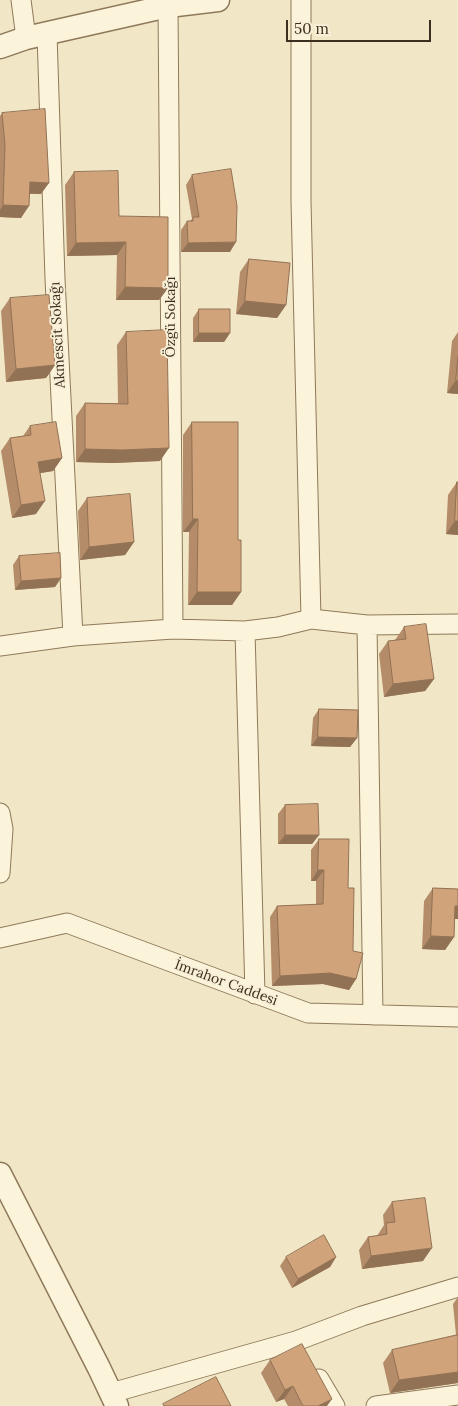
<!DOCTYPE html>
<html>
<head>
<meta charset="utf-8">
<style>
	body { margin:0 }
	#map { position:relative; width:458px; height:1406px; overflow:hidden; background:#f1e7c6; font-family:Lora,serif }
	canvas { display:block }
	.scale { position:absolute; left:286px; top:20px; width:145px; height:22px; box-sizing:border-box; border:2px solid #3d2f1f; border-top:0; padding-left:6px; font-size:15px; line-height:18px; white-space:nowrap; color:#3d2f1f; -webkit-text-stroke:4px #f8f0d6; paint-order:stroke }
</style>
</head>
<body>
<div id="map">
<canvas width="458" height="1406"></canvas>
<div class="scale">50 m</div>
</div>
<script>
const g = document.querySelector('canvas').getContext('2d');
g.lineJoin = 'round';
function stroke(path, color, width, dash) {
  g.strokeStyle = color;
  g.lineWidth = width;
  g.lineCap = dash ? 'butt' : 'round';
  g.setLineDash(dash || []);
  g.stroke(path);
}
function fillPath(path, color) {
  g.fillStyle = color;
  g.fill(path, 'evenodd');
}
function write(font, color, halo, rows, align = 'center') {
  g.font = font + ' Lora,serif';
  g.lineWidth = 4;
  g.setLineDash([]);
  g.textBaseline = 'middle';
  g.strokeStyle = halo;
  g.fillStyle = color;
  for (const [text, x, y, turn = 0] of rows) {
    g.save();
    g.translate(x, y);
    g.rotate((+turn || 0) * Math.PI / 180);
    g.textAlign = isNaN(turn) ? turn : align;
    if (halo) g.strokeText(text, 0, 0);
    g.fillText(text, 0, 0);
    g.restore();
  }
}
const minor = new Path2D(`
	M 21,0 L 26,38
	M 301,0 L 301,201 L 311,619
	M 168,6 L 173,629
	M 47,34 L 55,279 L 73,636
	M 367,625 L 373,1015
	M 245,631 L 255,994
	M 0,646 L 73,636 L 173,629 L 245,631 L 278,627 L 311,619 L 367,625 L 458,624
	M 0,813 L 3,829 L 0,873
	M 0,938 L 67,923 L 308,1013 L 458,1017
	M 319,1379 L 335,1406
	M 111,1393 L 296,1341 L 362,1316 L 458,1287
	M 376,1406 L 458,1395`);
const tertiary = new Path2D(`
	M 0,47 L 26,38 L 168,6 L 218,0
	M 0,1174 L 99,1368 L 117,1406`);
const wall = new Path2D(`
	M 2,113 L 41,194 L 30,194 L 21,218 L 0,217 L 0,116 Z
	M 74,172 L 119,216 L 168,288 L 159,300 L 116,300 L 117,255 L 67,256 L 65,185 Z
	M 192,175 L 230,252 L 181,252 L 181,230 L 187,221 L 190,221 L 192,219 L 186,185 Z
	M 249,259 L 286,305 L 277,318 L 236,314 L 240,272 Z
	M 10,298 L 55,365 L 46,378 L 6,382 L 1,311 Z
	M 199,309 L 230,333 L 224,342 L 193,342 L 193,318 Z
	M 126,332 L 160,461 L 113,463 L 76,462 L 76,416 L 85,403 L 118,403 L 117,345 Z
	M 458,332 L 458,394 L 447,393 L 452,341 Z
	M 192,422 L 238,540 L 241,592 L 232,605 L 188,605 L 189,532 L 183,532 L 183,435 Z
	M 30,426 L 62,458 L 53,471 L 40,473 L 36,514 L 12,518 L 1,451 L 10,438 L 23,436 Z
	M 457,482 L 458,535 L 446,534 L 448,495 Z
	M 87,498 L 134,542 L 125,555 L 80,560 L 78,511 Z
	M 19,556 L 61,578 L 55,587 L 15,590 L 13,565 Z
	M 404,627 L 434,679 L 425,691 L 384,697 L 379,654 L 388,641 L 395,640 Z
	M 319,709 L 357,738 L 350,747 L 311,746 L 313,718 Z
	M 285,805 L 319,835 L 312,844 L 278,844 L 278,814 Z
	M 319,839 L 348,888 L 353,951 L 356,979 L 349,990 L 323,984 L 272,986 L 270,917 L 277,906 L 316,905 L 316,881 L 311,881 L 311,850 Z
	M 433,888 L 458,889 L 458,919 L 455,919 L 454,937 L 445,950 L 422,949 L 424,901 Z
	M 392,1202 L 423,1261 L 362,1269 L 359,1250 L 368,1237 L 377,1236 L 384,1225 L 383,1215 Z
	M 286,1257 L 336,1257 L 330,1267 L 292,1288 L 280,1266 Z
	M 458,1297 L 458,1383 L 390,1393 L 383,1363 L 392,1350 L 456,1335 L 453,1304 Z
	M 270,1360 L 327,1406 L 288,1406 L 284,1399 L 276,1402 L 261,1373 Z`);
const shadedWall = new Path2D(`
	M 30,182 L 49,183 L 41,194 L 22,193 Z
	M 3,205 L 29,206 L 21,218 L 0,217 L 0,210 Z
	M 126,242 L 117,255 L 67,256 L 76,243 Z
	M 236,242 L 230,252 L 181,252 L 188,243 Z
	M 125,287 L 168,288 L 159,300 L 116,300 Z
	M 245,301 L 286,305 L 277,318 L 236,314 Z
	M 199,333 L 230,333 L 224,342 L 193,342 Z
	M 55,365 L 46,378 L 6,382 L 16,369 Z
	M 456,380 L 458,381 L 458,394 L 447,393 Z
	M 169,448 L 160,461 L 113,463 L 76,462 L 85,449 Z
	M 62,458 L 53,471 L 29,475 L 38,462 Z
	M 45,501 L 36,514 L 12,518 L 21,505 Z
	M 193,519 L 198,519 L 189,532 L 183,532 Z
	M 455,521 L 458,521 L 458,535 L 446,534 Z
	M 134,542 L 125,555 L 80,560 L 89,547 Z
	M 61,578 L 55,587 L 15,590 L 21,581 Z
	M 197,592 L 241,592 L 232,605 L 188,605 Z
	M 434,679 L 425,691 L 384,697 L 393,684 Z
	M 318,737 L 357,738 L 350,747 L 311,746 Z
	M 285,835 L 319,835 L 312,844 L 278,844 Z
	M 318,870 L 324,870 L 316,881 L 311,881 Z
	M 455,906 L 458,906 L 458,919 L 446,919 Z
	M 431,936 L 454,937 L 445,950 L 422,949 Z
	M 330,973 L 356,979 L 349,990 L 323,984 L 272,986 L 280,976 Z
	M 432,1248 L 423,1261 L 362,1269 L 371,1256 Z
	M 336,1257 L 330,1267 L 292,1288 L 298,1279 Z
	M 458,1372 L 458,1383 L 390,1393 L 399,1380 Z
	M 293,1386 L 284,1399 L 276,1402 L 285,1390 Z
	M 332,1399 L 327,1406 L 318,1406 Z`);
const building = new Path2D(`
	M 45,109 L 49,183 L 30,182 L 29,206 L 3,205 L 5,145 L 2,113 Z
	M 231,169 L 237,206 L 236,242 L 188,243 L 187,221 L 193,221 L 193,217 L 199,217 L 192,175 Z
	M 118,171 L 119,216 L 168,217 L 168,288 L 125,287 L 126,242 L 76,243 L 74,172 Z
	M 249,259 L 290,263 L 286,305 L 245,301 Z
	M 49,295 L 55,365 L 16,369 L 10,298 Z
	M 199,309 L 230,309 L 230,333 L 199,333 Z
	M 167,330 L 169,448 L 122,450 L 85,449 L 85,403 L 128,404 L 126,332 Z
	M 458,357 L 458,381 L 456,380 Z
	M 56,422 L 62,458 L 38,462 L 45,501 L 21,505 L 10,438 L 31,435 L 30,426 Z
	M 192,422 L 238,422 L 238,540 L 241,540 L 241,592 L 197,592 L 198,519 L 193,519 Z
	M 457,482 L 458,482 L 458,521 L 455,521 Z
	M 130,494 L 134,542 L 89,547 L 87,498 Z
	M 60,553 L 61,578 L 21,581 L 19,556 Z
	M 426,624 L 434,679 L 393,684 L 388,641 L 406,639 L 404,627 Z
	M 319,709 L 358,710 L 357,738 L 318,737 Z
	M 318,804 L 319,835 L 285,835 L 285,805 Z
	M 319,839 L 349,839 L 348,888 L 354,888 L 353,951 L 363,953 L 356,979 L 330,973 L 280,976 L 277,906 L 323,904 L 324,870 L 318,870 Z
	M 433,888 L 458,889 L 458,906 L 455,906 L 454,937 L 431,936 Z
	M 425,1198 L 432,1248 L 371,1256 L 368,1237 L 387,1234 L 386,1223 L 395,1222 L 392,1202 Z
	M 324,1235 L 336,1257 L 298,1279 L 286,1257 Z
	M 458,1335 L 458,1372 L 399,1380 L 392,1350 Z
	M 302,1344 L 332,1399 L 318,1406 L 303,1406 L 293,1386 L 285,1390 L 270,1360 Z
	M 216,1377 L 231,1406 L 164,1406 L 163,1404 Z`);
const streetNames = [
	["Özgü Sokağı",171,317,-90],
	["Akmescit Sokağı",58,335,-93],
	["İmrahor Caddesi",226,983,20]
];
stroke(minor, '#8e795a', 21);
stroke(tertiary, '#8e795a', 25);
stroke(minor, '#fbf3da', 19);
stroke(tertiary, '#fbf3da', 22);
fillPath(wall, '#b48c69');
fillPath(shadedWall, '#927255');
fillPath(building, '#d1a37a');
stroke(building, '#927255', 1);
write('14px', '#3d2f1f', '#f8f0d6', streetNames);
</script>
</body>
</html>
